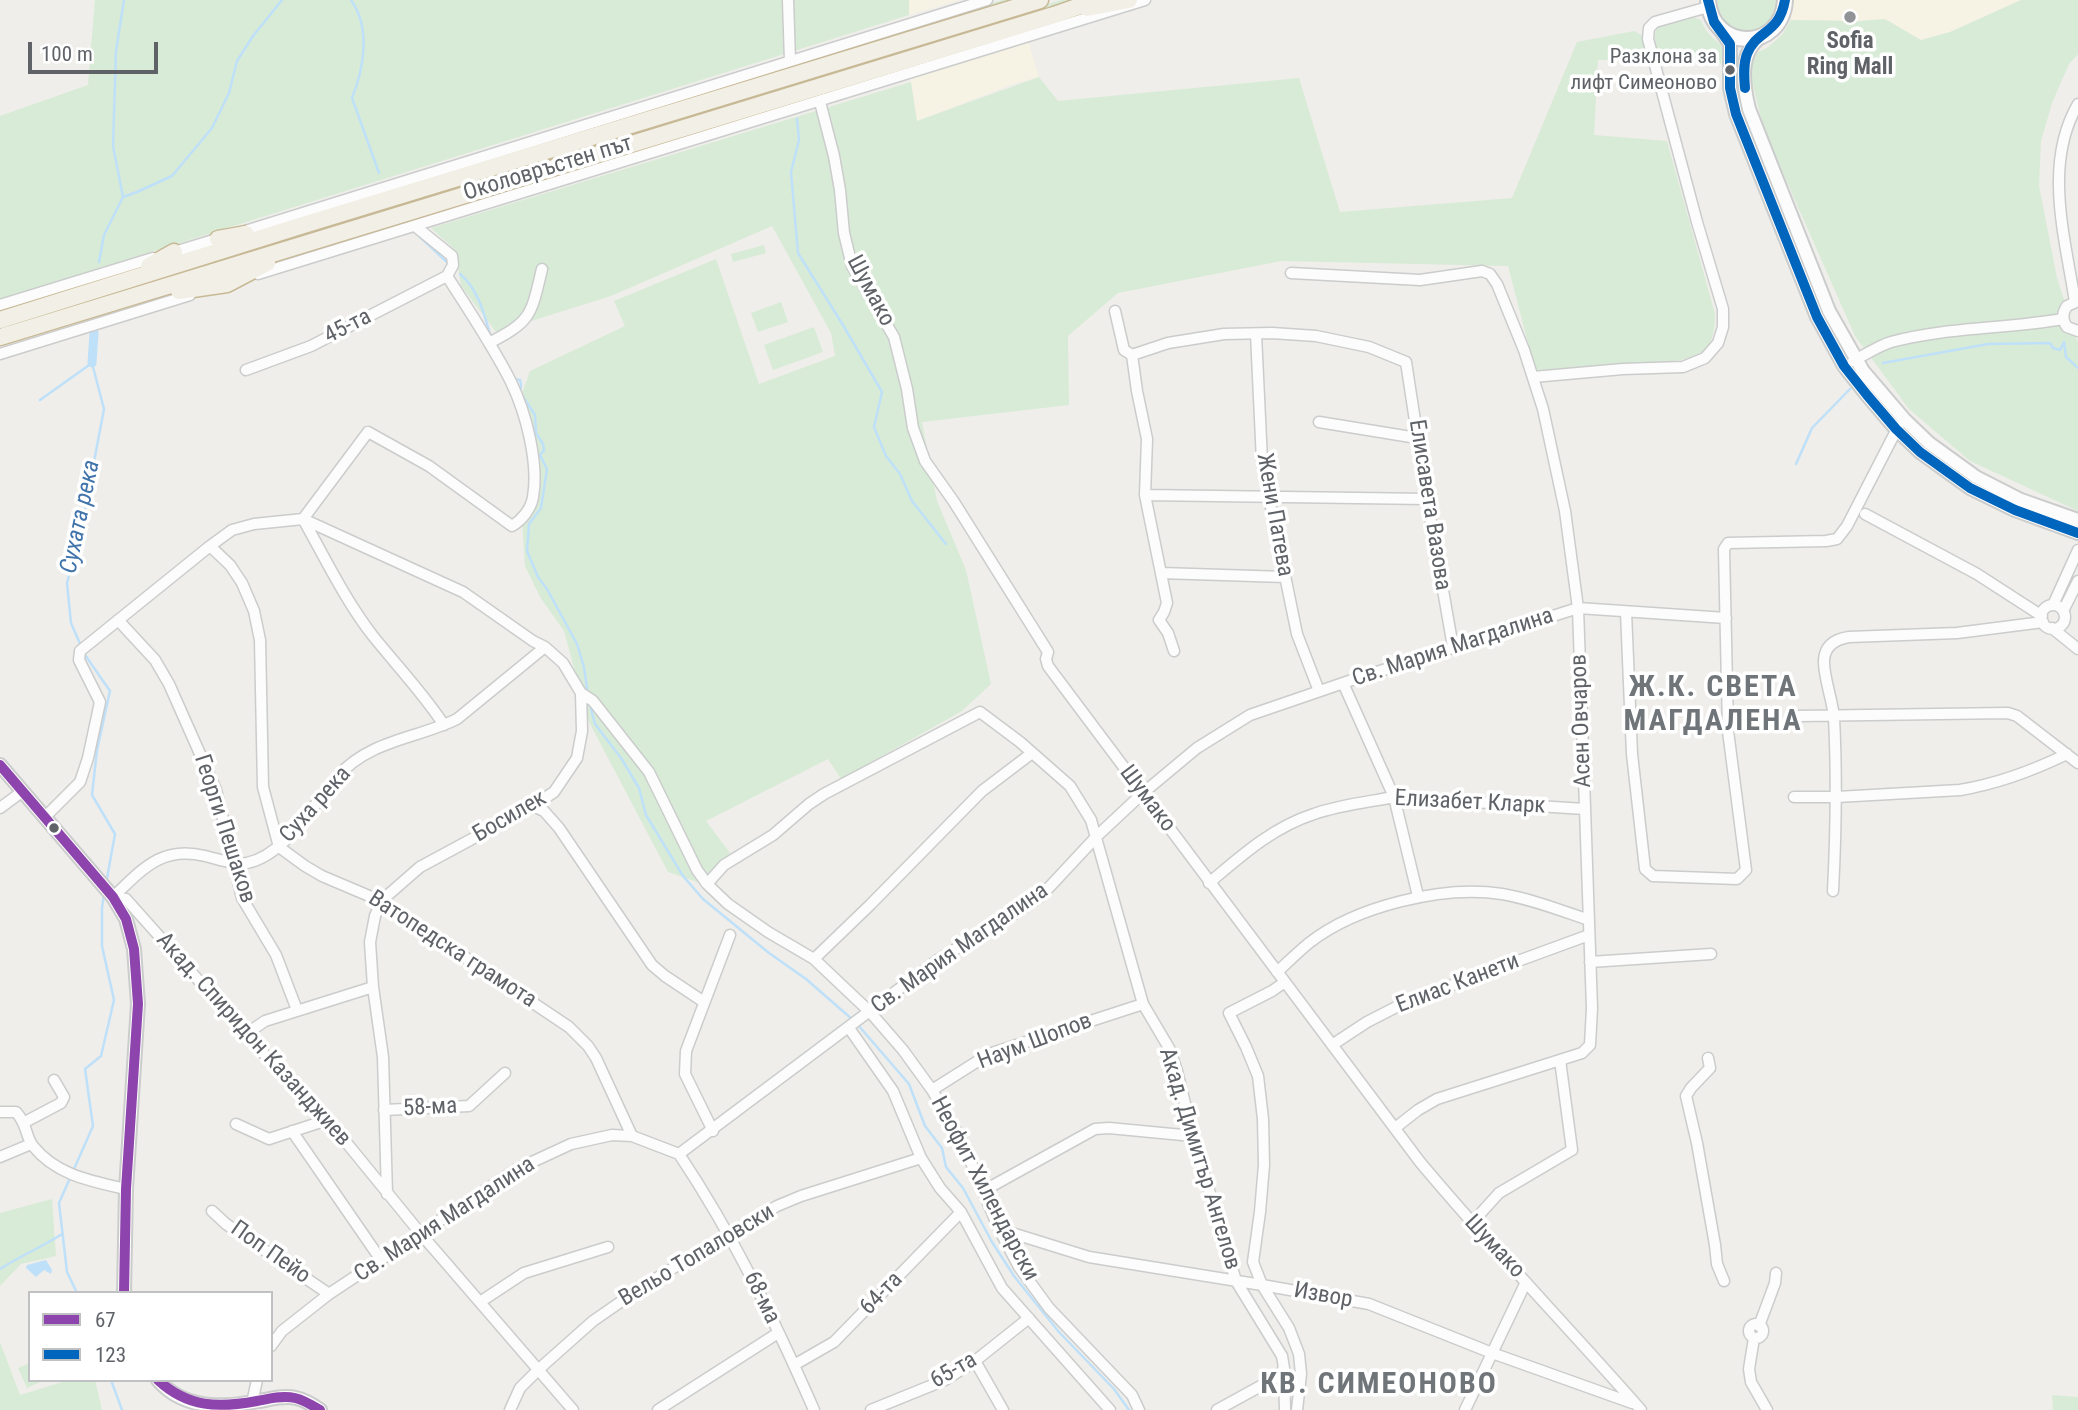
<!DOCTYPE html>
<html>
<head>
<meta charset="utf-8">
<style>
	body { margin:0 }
	#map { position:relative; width:2078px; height:1410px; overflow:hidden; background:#efeeea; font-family:"Roboto Condensed",sans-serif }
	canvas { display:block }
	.legend { position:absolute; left:28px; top:1291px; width:245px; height:91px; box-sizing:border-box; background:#fff; border:2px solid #bfc1c3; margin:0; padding:9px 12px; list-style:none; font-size:21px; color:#5f6368 }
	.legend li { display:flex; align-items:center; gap:14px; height:35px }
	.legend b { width:35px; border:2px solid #bfc1c3 }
	.scale { position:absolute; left:28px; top:42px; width:130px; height:32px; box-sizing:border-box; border:4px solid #5f6368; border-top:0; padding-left:9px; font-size:21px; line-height:24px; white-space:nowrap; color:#5f6368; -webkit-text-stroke:5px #fff; paint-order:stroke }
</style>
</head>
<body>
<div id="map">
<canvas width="2078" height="1410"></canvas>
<ul class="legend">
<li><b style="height:9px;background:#8e44ad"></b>67</li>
<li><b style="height:9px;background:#0065bd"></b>123</li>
</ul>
<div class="scale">100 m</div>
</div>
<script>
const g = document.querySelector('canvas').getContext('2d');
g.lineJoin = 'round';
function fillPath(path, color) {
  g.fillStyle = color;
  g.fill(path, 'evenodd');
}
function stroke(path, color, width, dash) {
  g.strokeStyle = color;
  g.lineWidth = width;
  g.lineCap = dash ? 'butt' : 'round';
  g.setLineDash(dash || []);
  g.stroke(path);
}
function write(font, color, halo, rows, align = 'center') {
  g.font = font + ' "Roboto Condensed",sans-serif';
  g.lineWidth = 7;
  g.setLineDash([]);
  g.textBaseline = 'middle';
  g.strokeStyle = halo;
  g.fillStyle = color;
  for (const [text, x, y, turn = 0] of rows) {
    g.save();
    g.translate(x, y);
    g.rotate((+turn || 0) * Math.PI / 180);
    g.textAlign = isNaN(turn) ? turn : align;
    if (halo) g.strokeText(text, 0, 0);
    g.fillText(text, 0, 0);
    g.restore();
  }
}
const commercial = new Path2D(`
	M 909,0 L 960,0 L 909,15 Z
	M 1791,0 L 2021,0 L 1950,32 L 1921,40 L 1885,19 L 1859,21 L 1791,20 Z
	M 1028,41 L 1039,77 L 1013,84 L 917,121 L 910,76 Z`);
const green = new Path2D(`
	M 95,0 L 909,0 L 909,15 L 0,299 L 0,116 L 88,85 Z
	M 1002,0 L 1013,0 L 358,201 L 318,211 Z
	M 1061,0 L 1073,0 L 203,269 L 202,265 Z
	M 1716,0 L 1776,0 C 1775,41 1721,42 1716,0 Z
	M 2021,0 L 2078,0 L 2078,54 L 2069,64 L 2052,103 L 2041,141 L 2039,186 L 2057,278 L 2078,343 L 2078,511 L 1970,461 L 1909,409 L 1855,336 L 1764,130 L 1751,77 L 1751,63 L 1758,52 L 1767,48 L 1782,35 L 1791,20 L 1859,21 L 1885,19 L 1921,40 L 1950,32 Z
	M 1091,12 L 329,247 L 373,231 L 1077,15 Z
	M 1692,17 L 1701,20 C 1703,25 1706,31 1710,35 C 1721,46 1726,45 1721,64 L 1710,67 L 1706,58 L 1662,62 C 1657,50 1651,38 1658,26 Z
	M 1634,31 L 1643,36 L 1649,61 L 1598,60 L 1594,135 L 1667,141 L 1715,314 C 1715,350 1703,357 1669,362 L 1535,370 L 1508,266 L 1281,261 L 1118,293 L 1068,336 L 1069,405 L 922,422 L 937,501 L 966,570 L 991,684 L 962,711 L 841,779 L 828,759 L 706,821 L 730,853 L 709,886 L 668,872 L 588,720 L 564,631 L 540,597 L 525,566 L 522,520 L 533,499 L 534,469 L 519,402 L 530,371 L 625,326 L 614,301 L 716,259 L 759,384 L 835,356 L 831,333 L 772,226 L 611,296 L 496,332 L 461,286 L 455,250 L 431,228 L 911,82 L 917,121 L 1039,77 L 1058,101 L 1299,78 L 1340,212 L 1512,198 L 1577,42 Z
	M 764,245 L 766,253 L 733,262 L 731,254 Z
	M 781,302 L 788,322 L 758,332 L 751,313 Z
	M 814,327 L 823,352 L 773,370 L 764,345 Z
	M 52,1199 L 56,1256 L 21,1264 L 0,1286 L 0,1213 Z
	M 0,1342 L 20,1395 L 69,1380 L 95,1380 L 102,1410 L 0,1410 Z
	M 30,1363 L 30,1380 L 45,1380 L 27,1388 L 18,1368 Z
	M 2052,1395 L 2078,1397 L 2078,1410 L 2053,1410 Z`);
const water = new Path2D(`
	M 46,1260 L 52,1270 L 51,1274 L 44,1270 L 36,1277 L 26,1268 L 27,1265 Z`);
const stream = new Path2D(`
	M 351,0 C 371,28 364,68 352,98 L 379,173
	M 797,119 L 799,140 L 791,172 L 798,253 L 843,325 L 882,392 L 874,427 L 886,456 L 900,474 L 912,501 L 946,544
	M 123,197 L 137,192 L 172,176 L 212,128 L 229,93 L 237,61 L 253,36 L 282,0
	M 419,236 L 449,264
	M 99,262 L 104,235 L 123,197 L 113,146 L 116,51 L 124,0
	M 460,274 C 479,290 484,314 491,337
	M 2064,342 L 2066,357 L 2078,368
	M 1883,363 L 1988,344 L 2050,343 L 2053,348 L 2060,350 L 2064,342
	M 514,379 L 520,380 L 521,385 L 520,392 L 535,415 L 536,433 L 543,444 L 544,450 L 540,455 L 547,469 L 541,508 L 529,524 L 527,551 L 538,577 L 547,589 L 577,644 L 584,667 L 588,695
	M 40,400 L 92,363 L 104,409 L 81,530 L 67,583 L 71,623 L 81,646
	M 1796,464 L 1812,428 L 1850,389
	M 83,652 L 110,691 L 97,750 L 92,795 L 115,834 L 106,884
	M 589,701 L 595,724 L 621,758 L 639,788 L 646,815 L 683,876 L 703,899 L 769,953 L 806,979 L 853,1020
	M 858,1025 L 909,1084 L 925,1126 L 942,1148 L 946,1167 L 963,1188 L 992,1242 L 1014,1276 L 1059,1332 L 1114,1389 L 1129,1410
	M 0,1269 C 20,1256 42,1247 62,1234
	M 77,1293 L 67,1272 L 59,1203 L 93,1126 L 85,1069 L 101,1056 L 114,1000 L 102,946 L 102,908 L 104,894
	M 111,1380 L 122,1410`);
const canal = new Path2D(`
	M 92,363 L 94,333`);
const minor = new Path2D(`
	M 788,0 L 790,61
	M 820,102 L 834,156 L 840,190 L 844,233 L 852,266 L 894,337 L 907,389 L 913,428 L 925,461 L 954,502 L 1048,652 L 1046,659 L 1048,666 L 1420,1162 C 1491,1247 1568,1327 1641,1410
	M 415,226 L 452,256 L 453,265 L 447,276
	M 242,232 L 987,0
	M 171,253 L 220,238
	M 1291,273 L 1420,280 L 1482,271 L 1490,274 L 1497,284 L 1524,350 L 1543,409 L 1565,511 L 1578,608 L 1592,1008 L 1590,1045 L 1582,1053 L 1437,1099 L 1418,1110 L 1395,1128
	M 258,274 L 1145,0
	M 2078,301 L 2067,306 C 2062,313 2062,320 2067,327 L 2078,331
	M 2075,302 C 2065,237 2043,164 2078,104
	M 0,305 L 153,258
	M 1115,311 L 1124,350 L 1132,355 L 1137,391 L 1147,439 L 1145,495 L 1167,603 L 1164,612 L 1159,620 L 1168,633 L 1174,651
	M 1256,334 L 1262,461 L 1269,498 L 1297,634 L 1319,691
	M 489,343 C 532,321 531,315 542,269
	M 0,354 L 190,295
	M 1132,355 L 1168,343 L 1224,334 L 1272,333 L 1316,336 L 1369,347 L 1406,362 L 1427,499 L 1453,647
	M 1853,361 C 1865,355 1878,346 1891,342 C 1947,327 2006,329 2063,319
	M 246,370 L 311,346 L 447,276
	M 1533,377 L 1623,369 L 1683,367 L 1705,358 L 1718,343 L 1723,327 L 1723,309 L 1697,222 L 1648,39 L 1649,28 L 1655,22 L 1708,7
	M 1319,422 L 1417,438
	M 1145,495 L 1427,499
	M 1865,514 L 1977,574 L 2042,616
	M 210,546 L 230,565 L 242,583 L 254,611 L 260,640 L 263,787 L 279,847 L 305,866 L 322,876 L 381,901 L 569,1027 L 588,1046 L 596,1058 L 632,1136
	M 1161,573 L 1285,577
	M 2053,605 L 2078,550
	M2041 617a12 12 0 1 1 24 0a12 12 0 1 1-24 0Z
	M 2063,611 L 2078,581
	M 1626,612 L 1632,754 L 1645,869 L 1653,876 L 1737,879 L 1746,870 L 1728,731 L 1724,549 L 1728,543 L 1826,541 L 1837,539 L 1847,526 L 1899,425
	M 118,620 L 155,660 L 169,684 L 216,790 L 242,898 L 276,955 L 297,1010
	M 2052,628 L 2078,649
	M 1343,683 L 1394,797 L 1418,896
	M 581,693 L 593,701 L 649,772 L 697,870 L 707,884 L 728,904 L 768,932 L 814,959 L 870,1012 L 903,1050 L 932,1090 L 961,1139 L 999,1229 L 1019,1267 L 1049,1308 L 1132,1395 L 1139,1410
	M 1799,716 L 2008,713 L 2017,716 L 2078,763
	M 444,725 C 423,693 397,666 373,636 C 345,600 325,558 303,519 L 368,432 L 429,466 L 512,526 C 522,520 531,509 533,497 C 539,463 526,413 511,382 C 493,346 469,311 447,276
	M 1794,797 L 1837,797 L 1960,790 C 1996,784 2034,770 2067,754
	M 533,806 L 544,811 L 559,828 L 652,965 L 665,976 L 704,1002
	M 0,808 L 23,791
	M 45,817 L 80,782 L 88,758 L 100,702 L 79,660 L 80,651 L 210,546 L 232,530 L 254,524 L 303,519 L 463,592 L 533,641 L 545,647 L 563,663 L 581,693 L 582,731 L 577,758 L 554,792 L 533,806 L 420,867 L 381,901 L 375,916 L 370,942 L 373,987 L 383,1057 L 387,1194
	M 1209,883 C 1241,856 1273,827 1314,814 C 1339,805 1368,802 1394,797 L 1585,809
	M 707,884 L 724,865 L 773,835 L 809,804 L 824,794 L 980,712 L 1020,742 L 1070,786 L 1091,820 L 1143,1004 L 1169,1048 L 1177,1071 L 1193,1136 L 1236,1281 L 1282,1356 L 1284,1368 L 1285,1410
	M 1833,891 C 1836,833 1837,776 1834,718 C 1833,701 1823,676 1824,660 C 1825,645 1836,639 1849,637 L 1957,633 L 2043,622
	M 113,897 L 126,899 L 324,1121 L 341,1136 L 421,1234 L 573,1410
	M 113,897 C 142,870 161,845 205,856 C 218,859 233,865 247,863 C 286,855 313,804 338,776 C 370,740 416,739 457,719 L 545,647
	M 814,959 L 870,905 L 982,791 L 1032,753
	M 1590,962 L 1711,954
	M 1277,972 C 1288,962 1298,952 1309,943 C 1356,906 1443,885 1502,894 C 1531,899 1560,910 1589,920
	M 1285,982 L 1272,991 L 1229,1013 L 1246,1047 L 1258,1076 L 1263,1119 L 1264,1165 L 1260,1212 L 1253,1262 L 1262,1285 L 1289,1328 L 1299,1354 L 1301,1374 L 1297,1410
	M 849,1028 L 893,1091 L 921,1158 L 940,1188 L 961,1212 L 1002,1288 L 1110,1410
	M 246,1034 L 265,1021 L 373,987
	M 1332,1045 L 1367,1022 L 1406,1002 L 1589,935
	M 1708,1058 L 1710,1068 L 1691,1088 L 1686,1096 L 1697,1143 L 1715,1245 L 1717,1264 L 1724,1281
	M 932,1090 L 989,1054 L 1143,1004
	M 384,1110 L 469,1106 L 505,1073
	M 0,1112 L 16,1112 C 28,1125 25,1136 33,1146 C 56,1175 91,1181 126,1189
	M 25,1122 L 61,1103 L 64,1097 L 54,1080
	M 236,1124 L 269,1139 L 324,1121
	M 292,1131 L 381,1260
	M 713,1131 L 685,1074 L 686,1051 L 730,935
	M 679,1154 C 733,1235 775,1321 814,1410
	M 0,1157 L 31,1144
	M 983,1191 L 1095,1129 L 1109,1128 L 1193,1136
	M 212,1211 L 226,1224 L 329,1294
	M 1471,1224 L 1499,1193 L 1572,1150 L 1560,1060
	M 999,1229 L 1089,1257 L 1262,1285 L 1369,1304 L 1492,1353 L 1632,1403
	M 480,1302 L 524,1273 L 608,1247
	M1749 1331a7 7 0 1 1 14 0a7 7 0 1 1-14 0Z
	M 1759,1326 L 1775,1283 L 1776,1273
	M 1754,1338 L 1749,1369 L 1751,1382 L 1767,1410
	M 271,1346 L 282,1331 L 329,1294 L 517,1169 L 571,1144 L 612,1135 L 632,1136 L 679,1154 L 939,959 L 1014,914 L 1042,895 L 1097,836 L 1143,793 L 1197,748 L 1250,715 L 1355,679 L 1578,608 L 1726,618
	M 975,1361 L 1003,1410
	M 794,1365 L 834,1342 L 961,1212
	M 252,1403 L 257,1380
	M 510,1410 L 520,1388 L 539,1369 L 593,1321 L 645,1285 L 777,1206 L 801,1196 L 921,1158
	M 658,1410 L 778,1333
	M 871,1410 L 945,1380 L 975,1361 L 1029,1318
	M 1217,1410 L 1279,1376 L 1284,1368
	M 1465,1410 L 1526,1282`);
const tertiary = new Path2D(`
	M 1720,29 L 1730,44 L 1730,88 L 1736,114 L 1817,317 L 1844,366 L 1867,395 L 1896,429 L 1920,452 L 1970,488 L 2015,510 L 2078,533
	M 1762,36 C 1738,52 1743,84 1749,109 L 1829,311 L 1863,371 L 1904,419 L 1929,443 L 1976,477 L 2021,500 L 2078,520
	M 0,765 L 113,897 L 126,919 L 134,949 L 138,1004 L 126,1189 L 124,1293
	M 158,1380 C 184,1410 223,1408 259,1401 C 271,1399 284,1395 296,1398 C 305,1400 313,1405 320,1410`);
const secondary = new Path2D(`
	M 1708,0 C 1712,52 1782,52 1785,0`);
const trunk = new Path2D(`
	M 1087,8 L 1129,0
	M 218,239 L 246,234
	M 149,266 L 174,252
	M 179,291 L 227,284 L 267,263
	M 0,320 L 300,226 L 1040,0
	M 0,337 L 1054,15 L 1097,0`);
const bus1 = new Path2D(`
	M 0,765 L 113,897 L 126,919 L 134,949 L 138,1004 L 126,1189 L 124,1293
	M 158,1380 C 188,1408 219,1408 257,1401 C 269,1399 282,1395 295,1398 C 304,1400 312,1405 320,1410`);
const bus2 = new Path2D(`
	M 1708,0 L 1714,22 L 1730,44 L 1730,88 L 1736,114 L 1817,317 L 1844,366 L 1867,395 L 1896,429 L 1920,452 L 1970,488 L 2015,510 L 2078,533
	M 1745,88 C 1744,77 1743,65 1747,54 C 1757,29 1779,35 1785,0`);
const markers = [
	[1850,17,7,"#919496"],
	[1730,70,6,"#5f6368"],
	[54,828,6,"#5f6368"]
];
const busNames = [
	["Разклона за",1717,58],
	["лифт Симеоново",1717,84]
];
const poiNames = [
	["Sofia",1850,42],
	["Ring Mall",1850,68]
];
const streetNames = [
	["Околовръстен път",548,169,-17],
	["Шумако",870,291,62],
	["45-та",348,327,-27],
	["Елисавета Вазова",1429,505,81],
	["Жени Патева",1274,515,80],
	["Св. Мария Магдалина",1453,648,-18],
	["Асен Овчаров",1582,721,-92],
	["Шумако",1147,799,53],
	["Елизабет Кларк",1470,803,3],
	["Суха река",316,805,-48],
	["Босилек",510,817,-30],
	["Георги Пешаков",224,829,72],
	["Св. Мария Магдалина",960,949,-35],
	["Ватопедска грамота",452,950,33],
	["Елиас Канети",1458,984,-21],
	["Акад. Спиридон Казанджиев",253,1040,48],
	["Наум Шопов",1035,1042,-21],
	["58-ма",430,1108,-3],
	["Акад. Димитър Ангелов",1199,1159,73],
	["Неофит Хилендарски",984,1189,62],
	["Св. Мария Магдалина",445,1220,-33],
	["Шумако",1494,1247,47],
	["Поп Пейо",270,1253,35],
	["Вельо Топаловски",697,1256,-31],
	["64-та",882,1294,-46],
	["Извор",1323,1296,10],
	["68-ма",761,1298,64],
	["65-та",954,1371,-30]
];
const waterNames = [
	["Сухата река",81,517,-78]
];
const districtNames = [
	["Ж.К. СВЕТА",1713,688],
	["МАГДАЛЕНА",1713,722],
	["КВ. СИМЕОНОВО",1379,1385]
];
fillPath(commercial, '#f7f3e4');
fillPath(green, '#d8ebd6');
fillPath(water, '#bfe0f9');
stroke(stream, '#bfe0f9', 2.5);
stroke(canal, '#bfe0f9', 9);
stroke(minor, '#cbcccc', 13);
stroke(tertiary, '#cbcccc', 16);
stroke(secondary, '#cacacb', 18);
stroke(trunk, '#c8b996', 19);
stroke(minor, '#fdfcfc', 10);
stroke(tertiary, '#fdfcfc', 12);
stroke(secondary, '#fdfcfc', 14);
stroke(trunk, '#f2f0e6', 16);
stroke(bus1, '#8e44ad', 10);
stroke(bus2, '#0065bd', 10);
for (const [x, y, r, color] of markers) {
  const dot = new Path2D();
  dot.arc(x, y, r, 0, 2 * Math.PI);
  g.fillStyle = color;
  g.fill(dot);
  stroke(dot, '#fff', 2.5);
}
write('21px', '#5f6368', '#fff', busNames, 'right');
write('bold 23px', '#5f6368', '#fff', poiNames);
write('23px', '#5f6368', '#fff', streetNames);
write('italic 24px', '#4174aa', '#fff', waterNames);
g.letterSpacing = '2px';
write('bold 30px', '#70757a', '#fff', districtNames);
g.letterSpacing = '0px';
</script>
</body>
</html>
